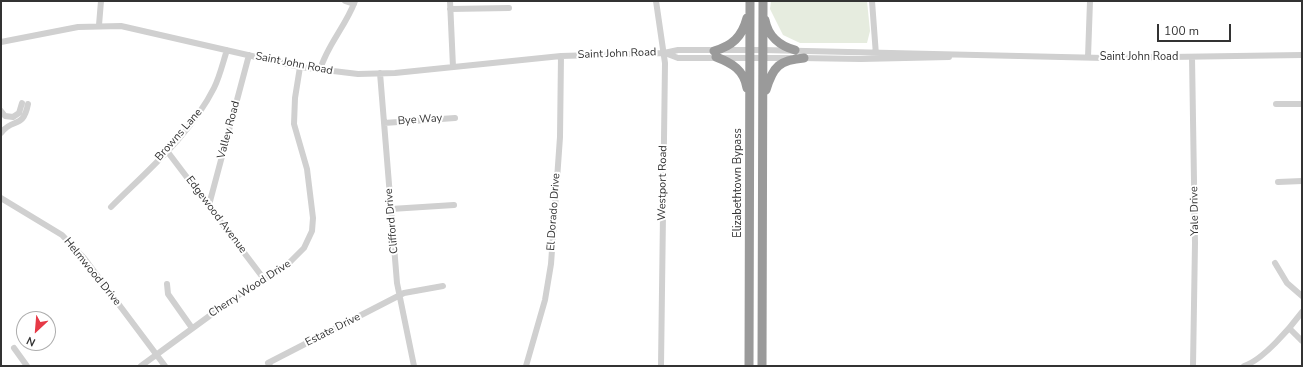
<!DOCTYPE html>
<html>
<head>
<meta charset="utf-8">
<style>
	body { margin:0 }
	#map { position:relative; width:1303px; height:367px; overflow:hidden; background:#fff; font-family:"Nunito Sans",sans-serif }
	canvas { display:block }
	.frame { position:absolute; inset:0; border:2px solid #333; pointer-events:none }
	.north { position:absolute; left:16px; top:311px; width:40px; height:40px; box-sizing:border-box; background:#fff; border:1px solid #adadad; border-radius:50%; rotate:206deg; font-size:11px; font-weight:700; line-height:16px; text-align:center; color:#333 }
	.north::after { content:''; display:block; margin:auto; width:14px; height:18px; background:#e63946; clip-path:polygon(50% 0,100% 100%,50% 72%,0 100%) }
	.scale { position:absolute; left:1157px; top:24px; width:74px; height:18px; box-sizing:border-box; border:2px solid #333; border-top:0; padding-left:5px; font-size:12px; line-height:14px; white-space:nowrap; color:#333; -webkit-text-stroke:3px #fff; paint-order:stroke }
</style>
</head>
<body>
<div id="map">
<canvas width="1303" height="367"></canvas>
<div class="frame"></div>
<div class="north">N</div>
<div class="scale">100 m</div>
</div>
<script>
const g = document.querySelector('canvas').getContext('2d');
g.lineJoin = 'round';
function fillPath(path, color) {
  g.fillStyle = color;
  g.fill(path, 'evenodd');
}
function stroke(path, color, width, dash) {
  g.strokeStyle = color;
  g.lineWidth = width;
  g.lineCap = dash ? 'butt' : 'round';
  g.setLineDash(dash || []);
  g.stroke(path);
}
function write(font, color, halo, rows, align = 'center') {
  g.font = font + ' "Nunito Sans",sans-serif';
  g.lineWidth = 4;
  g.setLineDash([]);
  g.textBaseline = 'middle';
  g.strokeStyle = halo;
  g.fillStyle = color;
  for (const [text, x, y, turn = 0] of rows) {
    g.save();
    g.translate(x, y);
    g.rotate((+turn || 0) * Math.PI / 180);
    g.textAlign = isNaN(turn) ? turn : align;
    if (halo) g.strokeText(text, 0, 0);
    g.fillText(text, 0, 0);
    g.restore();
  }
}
const green = new Path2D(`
	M 771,1 L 867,1 L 870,31 L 867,43 L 800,43 L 783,35 L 770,9 Z`);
const minor = new Path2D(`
	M 345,1 L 354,4
	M 450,1 L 453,67
	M 656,1 L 665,63 L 661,366
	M 872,1 L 876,55
	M 450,9 L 509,8
	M 99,25 L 101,1
	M 1,42 L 78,27 L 121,26 L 300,67 L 358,74 L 395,73 L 561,56 L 664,53 L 678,50 L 763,50 L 1104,58 L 1302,55
	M 665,53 L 678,58 L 791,58
	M 1088,57 L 1090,1
	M 1192,57 L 1195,243 L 1193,366
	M 800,58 L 861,59 L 949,57
	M 320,70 C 327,45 346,26 355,1
	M 380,73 L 397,283 L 414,366
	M 1276,104 L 1302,104
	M 1,111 L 5,116 L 13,117 L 19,113 L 22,103
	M 384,123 L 455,118
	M 1,133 C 13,117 23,130 28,104
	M 167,151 L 264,279
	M 1278,182 L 1302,181
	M 1,198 L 62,235 L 84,258 L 165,366
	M 209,205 L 249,55
	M 111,207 C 147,171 191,134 214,88 C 220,76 223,62 227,50
	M 391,209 L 454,205
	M 1275,263 L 1287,283 L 1302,296
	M 167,284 L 168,294 L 192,328
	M 1289,328 L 1302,341
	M 14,348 L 27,366
	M 141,366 L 234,298 L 286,266 L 304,248 L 312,231 L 313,218 L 307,169 L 294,124 L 295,98 L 300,67
	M 270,366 L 268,363 L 404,293 L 443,286
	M 526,366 L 545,300 L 551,264 L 560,137 L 561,56
	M 1244,366 C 1263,360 1290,328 1302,312`);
const highway = new Path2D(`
	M 765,20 C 768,36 780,46 795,50
	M 714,51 C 732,46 742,37 747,18
	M 716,57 C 732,63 744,70 747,88
	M 766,90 C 773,66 780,60 804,58
	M 749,366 L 750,1
	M 762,366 L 763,1`);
const streetNames = [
	["Saint John Road",617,54,-2],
	["Saint John Road",1139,57],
	["Saint John Road",294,64,11],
	["Bye Way",420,120,-4],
	["Valley Road",229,130,-75],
	["Browns Lane",179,135,-49],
	["Westport Road",663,183,-89],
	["Elizabethtown Bypass",738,183,-90],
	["Yale Drive",1195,211,-91],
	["El Dorado Drive",554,212,-86],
	["Edgewood Avenue",216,215,53],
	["Clifford Drive",392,221,-95],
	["Helmwood Drive",92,272,51],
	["Cherry Wood Drive",250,289,-33],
	["Estate Drive",333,330,-27]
];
fillPath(green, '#e6ecdf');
stroke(minor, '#d0d0d0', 6);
stroke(highway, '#9a9a9a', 9);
write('11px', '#333', '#fff', streetNames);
</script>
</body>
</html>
